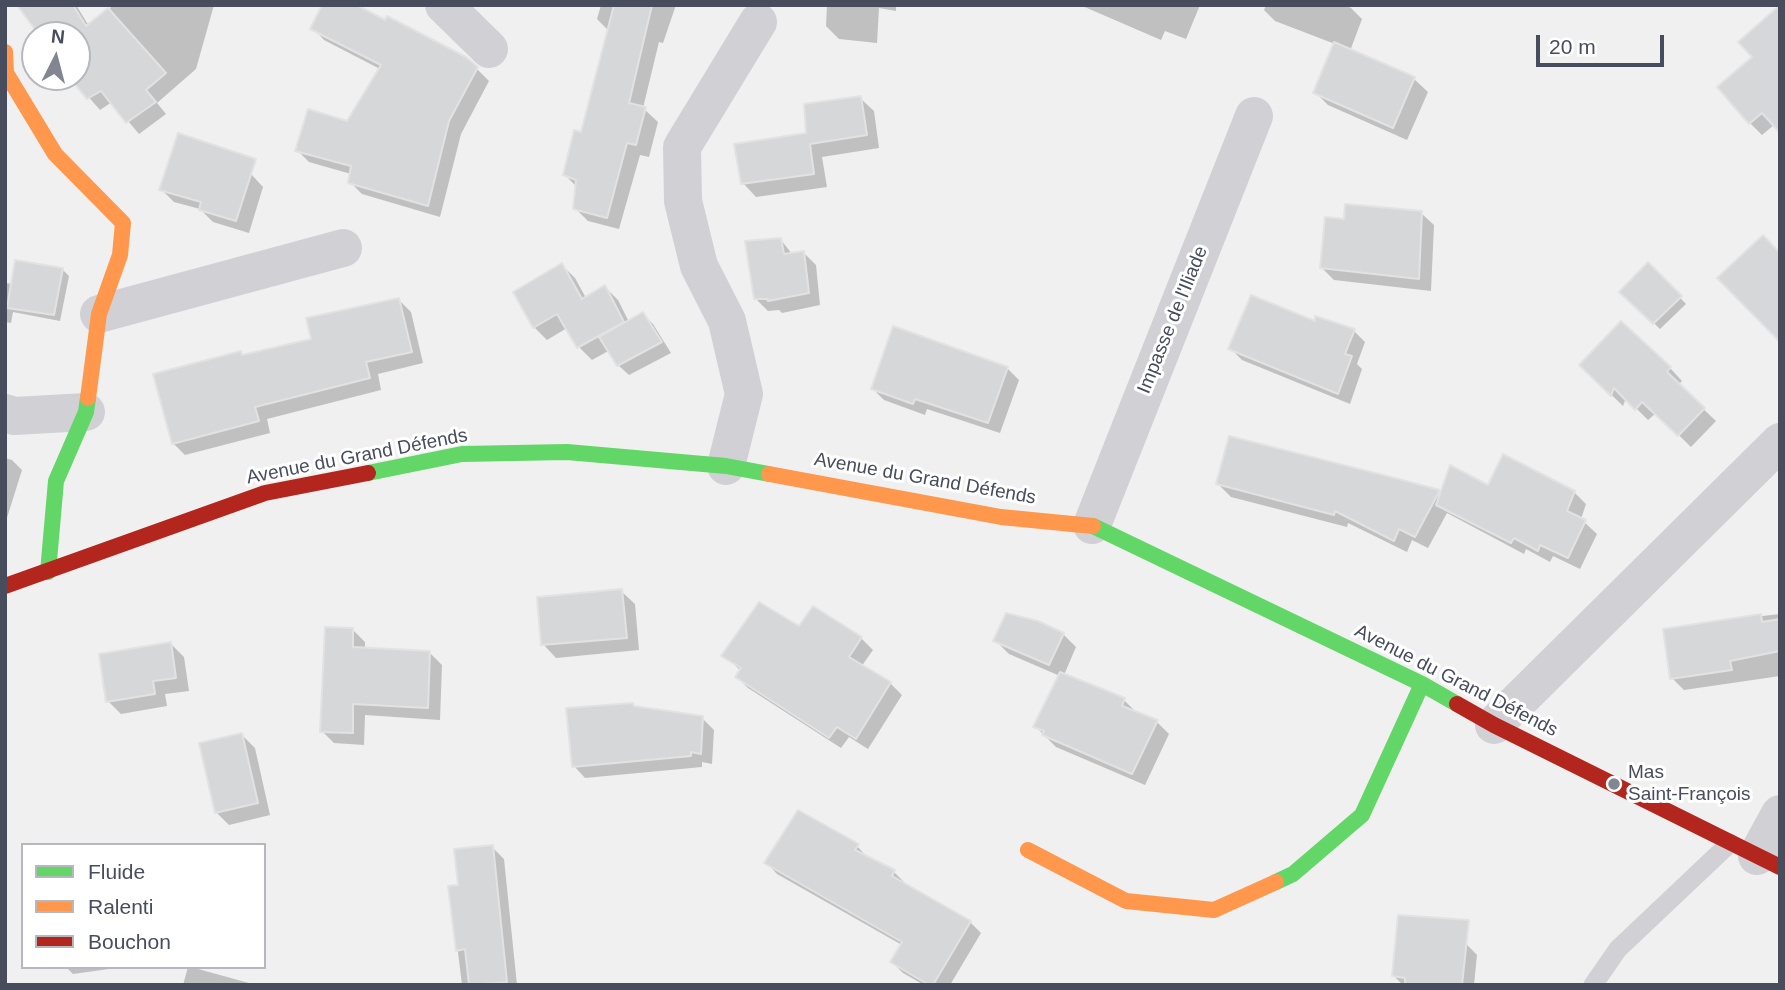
<!DOCTYPE html>
<html>
<head>
<meta charset="utf-8">
<style>
	body { margin:0 }
	#map { position:relative; width:1785px; height:990px; overflow:hidden; background:#f1f0f0; font-family:Arial,sans-serif }
	canvas { display:block }
	.frame { position:absolute; inset:0; border:7px solid #474d5d; pointer-events:none }
	.legend { position:absolute; left:21px; top:843px; width:245px; height:126px; box-sizing:border-box; background:#fff; border:2px solid #b5b8be; margin:0; padding:9px 12px; list-style:none; font-size:21px; color:#474d5d }
	.legend li { display:flex; align-items:center; gap:14px; height:35px }
	.legend b { width:35px; border:2px solid #b5b8be }
	.north { position:absolute; left:21px; top:21px; width:70px; height:70px; box-sizing:border-box; background:#fff; border:2px solid #b5b8be; border-radius:50%; rotate:6deg; font-size:19px; font-weight:700; line-height:28px; text-align:center; color:#474d5d }
	.north::after { content:''; display:block; margin:auto; width:24px; height:32px; background:#828690; clip-path:polygon(50% 0,100% 100%,50% 72%,0 100%) }
	.scale { position:absolute; left:1536px; top:35px; width:128px; height:32px; box-sizing:border-box; border:4px solid #474d5d; border-top:0; padding-left:9px; font-size:21px; line-height:24px; white-space:nowrap; color:#474d5d; -webkit-text-stroke:5px #fff; paint-order:stroke }
</style>
</head>
<body>
<div id="map">
<canvas width="1785" height="990"></canvas>
<div class="frame"></div>
<ul class="legend">
<li><b style="height:9px;background:#63d668"></b>Fluide</li>
<li><b style="height:9px;background:#ff974d"></b>Ralenti</li>
<li><b style="height:9px;background:#b3261e"></b>Bouchon</li>
</ul>
<div class="north">N</div>
<div class="scale">20 m</div>
</div>
<script>
const g = document.querySelector('canvas').getContext('2d');
g.lineJoin = 'round';
function fillPath(path, color) {
  g.fillStyle = color;
  g.fill(path, 'evenodd');
}
function stroke(path, color, width, dash) {
  g.strokeStyle = color;
  g.lineWidth = width;
  g.lineCap = dash ? 'butt' : 'round';
  g.setLineDash(dash || []);
  g.stroke(path);
}
function write(font, color, halo, rows, align = 'center') {
  g.font = font + ' Arial,sans-serif';
  g.lineWidth = 6;
  g.setLineDash([]);
  g.textBaseline = 'middle';
  g.strokeStyle = halo;
  g.fillStyle = color;
  for (const [text, x, y, turn = 0] of rows) {
    g.save();
    g.translate(x, y);
    g.rotate((+turn || 0) * Math.PI / 180);
    g.textAlign = isNaN(turn) ? turn : align;
    if (halo) g.strokeText(text, 0, 0);
    g.fillText(text, 0, 0);
    g.restore();
  }
}
const shadow = new Path2D(`
	M 23,5 L 76,5 L 103,49 L 111,5 L 214,5 L 196,69 L 157,103 L 166,114 L 139,134 L 112,102 L 100,110 L 71,77 L 77,77 L 77,35 L 40,35 Z
	M 601,5 L 676,5 L 663,43 L 659,42 L 643,108 L 658,122 L 649,157 L 640,155 L 619,229 L 588,221 L 575,208 L 577,187 L 565,175 L 582,134 L 609,31 L 597,19 Z
	M 827,5 L 896,5 L 896,11 L 879,8 L 877,43 L 839,39 L 826,26 Z
	M 1080,5 L 1200,5 L 1186,39 L 1165,31 L 1161,40 Z
	M 1266,5 L 1345,5 L 1351,8 L 1362,19 L 1350,51 L 1414,79 L 1428,92 L 1407,140 L 1328,105 L 1315,92 L 1335,44 L 1275,21 L 1264,10 Z
	M 1780,8 L 1780,120 L 1762,135 L 1750,123 L 1754,57 Z
	M 313,28 L 477,69 L 489,81 L 461,134 L 440,217 L 362,194 L 350,182 L 351,174 L 309,162 L 297,150 L 348,123 L 380,69 L 324,40 Z
	M 860,98 L 874,111 L 879,148 L 822,157 L 827,187 L 756,197 L 743,183 Z
	M 251,174 L 263,187 L 249,233 L 213,222 L 200,209 L 174,202 L 161,189 Z
	M 1421,213 L 1434,225 L 1431,291 L 1334,280 L 1322,268 L 1345,221 Z
	M 781,240 L 793,255 L 804,253 L 816,265 L 820,305 L 782,313 L 779,310 L 768,311 L 755,298 Z
	M 1648,264 L 1686,304 L 1660,329 L 1622,292 Z
	M 562,265 L 575,278 L 586,298 L 605,287 L 618,300 L 629,322 L 643,314 L 653,324 L 671,353 L 629,375 L 618,365 L 610,350 L 592,360 L 579,347 L 567,328 L 547,340 L 534,327 Z
	M 63,270 L 69,276 L 60,321 L 13,312 L 11,323 L 5,322 L 5,283 L 13,284 Z
	M 399,300 L 411,312 L 423,363 L 378,374 L 381,390 L 267,419 L 270,433 L 185,455 L 173,443 L 241,353 L 244,356 L 313,340 Z
	M 1316,324 L 1354,331 L 1365,342 L 1357,364 L 1362,369 L 1350,404 L 1242,360 L 1230,348 Z
	M 1581,365 L 1670,368 L 1682,381 L 1678,385 L 1716,421 L 1691,447 L 1656,413 L 1648,420 L 1626,398 L 1623,406 Z
	M 1007,368 L 1019,380 L 1000,433 L 927,409 L 925,415 L 884,400 L 873,389 Z
	M 5,458 L 12,460 L 22,470 L 6,521 Z
	M 1218,484 L 1439,491 L 1442,494 L 1489,487 L 1574,492 L 1586,504 L 1581,519 L 1597,534 L 1580,569 L 1553,556 L 1550,562 L 1526,549 L 1524,554 L 1447,513 L 1428,548 L 1412,540 L 1407,552 L 1348,523 L 1347,527 L 1231,497 Z
	M 621,591 L 635,604 L 639,650 L 556,658 L 543,644 Z
	M 813,609 L 861,638 L 873,650 L 861,667 L 890,683 L 902,695 L 868,749 L 849,737 L 841,748 L 748,688 L 737,677 L 741,671 L 724,655 L 799,628 Z
	M 1780,614 L 1780,676 L 1684,690 L 1672,678 L 1745,618 Z
	M 353,630 L 365,642 L 365,649 L 429,652 L 442,665 L 440,720 L 365,715 L 364,745 L 334,743 L 322,731 Z
	M 1063,634 L 1076,647 L 1064,675 L 1124,700 L 1136,712 L 1157,722 L 1169,734 L 1145,785 L 1056,747 L 1035,726 L 1060,676 L 1009,654 L 996,641 Z
	M 171,644 L 184,657 L 189,691 L 165,694 L 167,706 L 121,714 L 108,701 Z
	M 633,704 L 637,708 L 702,718 L 714,730 L 712,764 L 702,762 L 702,767 L 585,778 L 574,766 Z
	M 242,735 L 255,748 L 270,815 L 229,825 L 216,812 Z
	M 857,846 L 868,858 L 894,872 L 905,883 L 904,884 L 970,922 L 981,933 L 950,985 L 924,985 L 903,973 L 892,962 L 902,945 L 777,874 L 767,863 Z
	M 492,847 L 504,859 L 517,985 L 462,985 L 450,887 L 460,886 Z
	M 1443,920 L 1477,955 L 1474,985 L 1403,985 L 1394,976 Z
	M 66,967 L 109,967 L 109,969 L 73,974 Z
	M 188,967 L 191,967 L 256,985 L 183,985 Z`);
const building = new Path2D(`
	M 17,5 L 73,5 L 86,26 L 108,8 L 166,73 L 146,90 L 156,102 L 126,123 L 101,91 L 87,99 L 69,77 L 77,77 L 77,35 L 39,35 Z
	M 322,5 L 357,5 L 385,20 L 387,16 L 466,57 L 478,67 L 449,121 L 428,206 L 348,183 L 351,166 L 295,151 L 308,109 L 347,121 L 381,65 L 310,29 Z
	M 614,5 L 652,5 L 629,103 L 646,107 L 636,145 L 627,143 L 607,218 L 573,209 L 576,180 L 563,175 L 574,130 L 581,132 Z
	M 1780,5 L 1780,133 L 1762,113 L 1749,124 L 1717,87 L 1752,57 L 1738,42 Z
	M 1334,42 L 1415,77 L 1393,128 L 1313,93 Z
	M 861,96 L 867,135 L 810,144 L 814,174 L 741,184 L 734,144 L 806,133 L 804,104 Z
	M 178,133 L 256,159 L 236,221 L 199,210 L 201,202 L 159,190 Z
	M 1345,204 L 1422,211 L 1419,279 L 1320,268 L 1325,217 L 1344,219 Z
	M 1763,235 L 1780,253 L 1780,342 L 1717,278 Z
	M 781,238 L 784,254 L 804,251 L 809,293 L 768,301 L 767,299 L 754,299 L 745,241 Z
	M 15,260 L 63,268 L 54,315 L 7,308 Z
	M 1648,262 L 1682,296 L 1653,324 L 1619,292 Z
	M 562,263 L 582,299 L 605,285 L 624,322 L 577,348 L 557,314 L 533,328 L 513,292 Z
	M 1251,295 L 1315,321 L 1315,316 L 1355,329 L 1345,354 L 1352,356 L 1338,394 L 1228,349 Z
	M 399,298 L 412,352 L 366,362 L 370,378 L 255,407 L 259,421 L 172,444 L 153,374 L 241,351 L 242,355 L 311,339 L 306,318 Z
	M 643,312 L 662,342 L 617,366 L 599,337 Z
	M 1621,321 L 1671,367 L 1667,372 L 1705,408 L 1678,436 L 1642,402 L 1635,410 L 1614,388 L 1611,396 L 1579,365 Z
	M 893,326 L 1008,367 L 988,423 L 915,399 L 913,404 L 871,389 Z
	M 1229,436 L 1391,477 L 1440,490 L 1415,537 L 1399,529 L 1394,541 L 1335,511 L 1334,515 L 1216,484 Z
	M 1503,454 L 1575,491 L 1567,511 L 1586,520 L 1568,558 L 1540,545 L 1538,551 L 1514,538 L 1511,543 L 1436,505 L 1450,465 L 1488,485 Z
	M 622,589 L 627,638 L 541,645 L 537,597 Z
	M 759,602 L 799,626 L 813,606 L 862,637 L 849,657 L 891,682 L 856,739 L 837,727 L 829,738 L 735,677 L 741,668 L 721,656 Z
	M 1006,613 L 1038,621 L 1064,633 L 1049,665 L 993,641 Z
	M 1761,614 L 1762,622 L 1780,619 L 1780,651 L 1730,661 L 1732,670 L 1670,679 L 1663,629 Z
	M 325,627 L 353,628 L 353,647 L 430,651 L 428,708 L 353,704 L 353,733 L 320,732 Z
	M 171,642 L 176,678 L 153,681 L 155,694 L 106,702 L 99,654 Z
	M 1060,672 L 1125,698 L 1122,706 L 1158,720 L 1132,774 L 1042,735 L 1044,731 L 1033,727 Z
	M 633,703 L 634,706 L 703,716 L 701,754 L 691,752 L 691,756 L 572,767 L 566,708 Z
	M 242,733 L 258,803 L 215,813 L 199,743 Z
	M 798,810 L 859,844 L 855,850 L 895,870 L 892,876 L 971,921 L 933,985 L 929,985 L 890,962 L 902,942 L 764,863 Z
	M 493,845 L 507,982 L 469,985 L 465,949 L 456,951 L 448,886 L 458,885 L 454,849 Z
	M 1398,915 L 1469,920 L 1462,985 L 1405,985 L 1405,978 L 1392,976 Z`);
const lane = new Path2D(`
	M 1593,985 L 1618,949 L 1730,843`);
const street = new Path2D(`
	M 444,5 L 489,49
	M 99,314 L 343,248
	M 5,413 L 14,416 L 86,412
	M 726,466 L 744,394 L 727,321 L 699,266 L 683,201 L 682,147 L 758,22
	M 1092,525 L 1254,116
	M 1494,725 L 1780,442
	M 1757,856 L 1780,814`);
const fast = new Path2D(`
	M 368,473 L 462,454 L 567,452 L 726,466 L 769,474
	M 1093,526 L 1422,684 L 1457,704
	M 48,572 L 56,481 L 86,412 L 88,398
	M 1276,882 L 1293,874 L 1362,815 L 1422,684`);
const slow = new Path2D(`
	M 5,52 L 6,73 L 55,154 L 123,223 L 120,255 L 99,314 L 88,398
	M 769,474 L 1001,517 L 1093,526
	M 1028,850 L 1126,901 L 1214,910 L 1276,882`);
const jam = new Path2D(`
	M 5,586 L 265,493 L 368,473
	M 1457,704 L 1494,725 L 1780,867`);
const markers = [
	[1614,784,7,"#828690"]
];
const streetNames = [
	["Impasse de l'Iliade",1173,320,-68],
	["Avenue du Grand Défends",357,457,-11],
	["Avenue du Grand Défends",925,479,10],
	["Avenue du Grand Défends",1456,681,27]
];
const poiNames = [
	["Mas",1628,773],
	["Saint-François",1628,795]
];
fillPath(shadow, '#0003');
fillPath(building, '#d6d7d9');
stroke(building, '#e2e2e3', 2);
stroke(lane, '#d1d1d5', 19);
stroke(street, '#d1d1d5', 38);
stroke(fast, '#63d668', 16);
stroke(slow, '#ff974d', 16);
stroke(jam, '#b3261e', 16);
for (const [x, y, r, color] of markers) {
  const dot = new Path2D();
  dot.arc(x, y, r, 0, 2 * Math.PI);
  g.fillStyle = color;
  g.fill(dot);
  stroke(dot, '#fff', 2.5);
}
write('19px', '#474d5d', '#fff', streetNames);
write('19px', '#474d5d', '#fff', poiNames, 'left');
</script>
</body>
</html>
